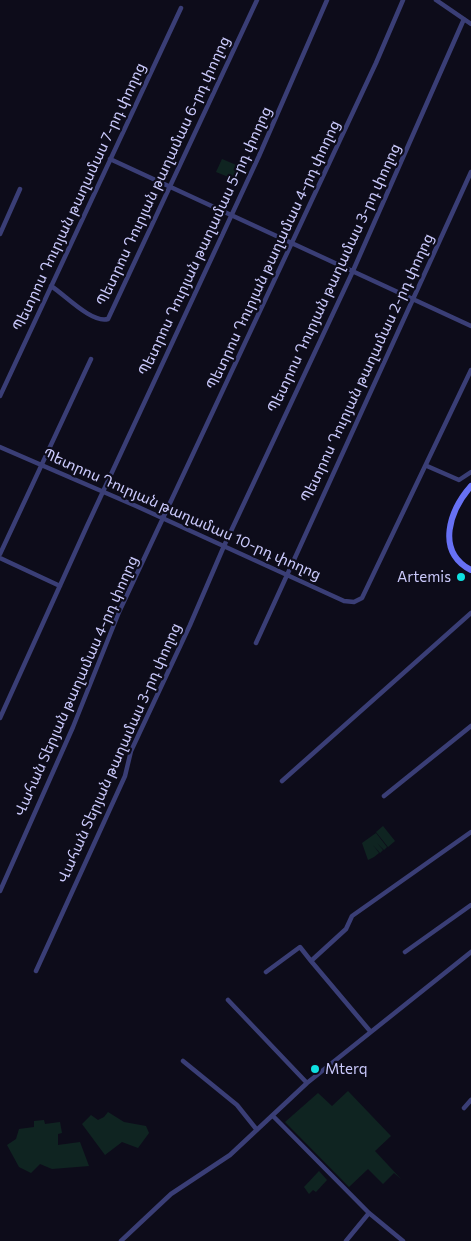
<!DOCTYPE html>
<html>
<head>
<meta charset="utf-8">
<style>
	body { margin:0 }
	canvas { display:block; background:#0d0c1a }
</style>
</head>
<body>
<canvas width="471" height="1241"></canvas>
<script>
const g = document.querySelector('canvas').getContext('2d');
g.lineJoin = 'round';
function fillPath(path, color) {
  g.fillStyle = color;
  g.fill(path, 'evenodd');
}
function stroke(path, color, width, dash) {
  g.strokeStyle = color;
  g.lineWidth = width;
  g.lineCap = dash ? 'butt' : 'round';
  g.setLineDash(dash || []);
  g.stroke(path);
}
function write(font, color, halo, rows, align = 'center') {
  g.font = font + ' Commissioner,"Noto Sans Armenian",sans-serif';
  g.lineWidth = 4.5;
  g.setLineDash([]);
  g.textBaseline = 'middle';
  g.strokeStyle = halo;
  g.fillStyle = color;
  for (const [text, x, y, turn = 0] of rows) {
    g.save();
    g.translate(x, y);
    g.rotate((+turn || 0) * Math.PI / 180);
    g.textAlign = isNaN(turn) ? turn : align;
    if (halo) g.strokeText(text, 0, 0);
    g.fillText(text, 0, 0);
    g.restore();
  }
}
const green = new Path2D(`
	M 222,159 L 241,167 L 236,180 L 216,172 Z
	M 383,826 L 395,841 L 388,847 L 376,832 Z
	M 376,833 L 387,847 L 384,850 L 377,843 L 383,850 L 380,853 L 373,845 L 379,853 L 374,857 L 368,846 L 374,857 L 368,860 L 362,843 Z
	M 348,1091 L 391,1136 L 375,1151 L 401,1179 L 394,1173 L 383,1184 L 368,1169 L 349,1187 L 285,1122 L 318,1093 L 332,1106 Z
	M 108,1112 L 124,1122 L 146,1126 L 149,1133 L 138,1148 L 122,1142 L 105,1155 L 82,1124 L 91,1115 L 98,1120 L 104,1117 Z
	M 44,1120 L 45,1124 L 60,1122 L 62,1133 L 58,1134 L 58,1145 L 80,1142 L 89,1166 L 52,1169 L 40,1164 L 31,1173 L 19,1167 L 7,1145 L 16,1139 L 19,1129 L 34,1127 L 34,1121 Z
	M 319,1171 L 327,1180 L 316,1192 L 313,1190 L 309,1194 L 304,1187 Z`);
const minor = new Path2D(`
	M 436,0 L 471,24
	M 110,159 L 471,326
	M 0,234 L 20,189
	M 51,286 C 64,294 92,324 108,319 L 257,0
	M 0,396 L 181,8
	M 0,447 L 136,506 L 344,601 L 354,602 L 362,598 L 471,370
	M 427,466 L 459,480 L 471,472
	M 0,554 L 91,359
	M 0,558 L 60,586
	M 256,643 L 471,172
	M 0,718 L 87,526 L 259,156 L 327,0
	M 282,781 L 471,613
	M 384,796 L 471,726
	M 0,891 L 73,727 L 119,612 L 376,63 L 403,0
	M 405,952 L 471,905
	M 311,961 L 370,1031
	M 36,971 L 125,776 L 131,751 L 190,625 L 224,546 L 352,273 L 464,19
	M 266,972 L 300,947 L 311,961 L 346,929 L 352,916 L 471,832
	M 228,1000 L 307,1083
	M 183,1061 L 237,1105 L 257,1130
	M 464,1108 L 471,1100
	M 273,1116 L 369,1213 L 403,1241
	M 121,1241 L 171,1194 L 230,1155 L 307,1083 L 471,952
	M 346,1241 L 369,1213`);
const secondary = new Path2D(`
	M 471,486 C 450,510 435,551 471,570`);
const markers = [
	[461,577,5,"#0fe1e1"],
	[315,1069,5,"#0fe1e1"]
];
const streetNames = [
	["Պետրոս Դուրյան թաղամաս 6-րդ փողոց",163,171,-65],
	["Պետրոս Դուրյան թաղամաս 7-րդ փողոց",79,197,-65],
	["Պետրոս Դուրյան թաղամաս 5-րդ փողոց",205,241,-65],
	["Պետրոս Դուրյան թաղամաս 4-րդ փողոց",273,255,-65],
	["Պետրոս Դուրյան թաղամաս 3-րդ փողոց",334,278,-65],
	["Պետրոս Դուրյան թաղամաս 2-րդ փողոց",367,368,-65],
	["Պետրոս Դուրյան թաղամաս 10-րդ փողոց",182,514,24],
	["Վահան Տերյան թաղամաս 4-րդ փողոց",76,686,-66],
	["Վահան Տերյան թաղամաս 3-րդ փողոց",119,753,-66]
];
const poiNames = [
	["Artemis",451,577],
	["Mterq",325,1069,"left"]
];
fillPath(green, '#0f2421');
stroke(minor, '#3a3e76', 4.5);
stroke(secondary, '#6771f5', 6);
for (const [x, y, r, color] of markers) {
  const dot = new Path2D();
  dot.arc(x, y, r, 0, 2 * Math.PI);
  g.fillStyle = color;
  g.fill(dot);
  stroke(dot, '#0d0c1a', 2);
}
write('15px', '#cac9fb', '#0d0c1a', streetNames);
write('15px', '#cac9fb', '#0d0c1a', poiNames, 'right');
</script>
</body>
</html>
